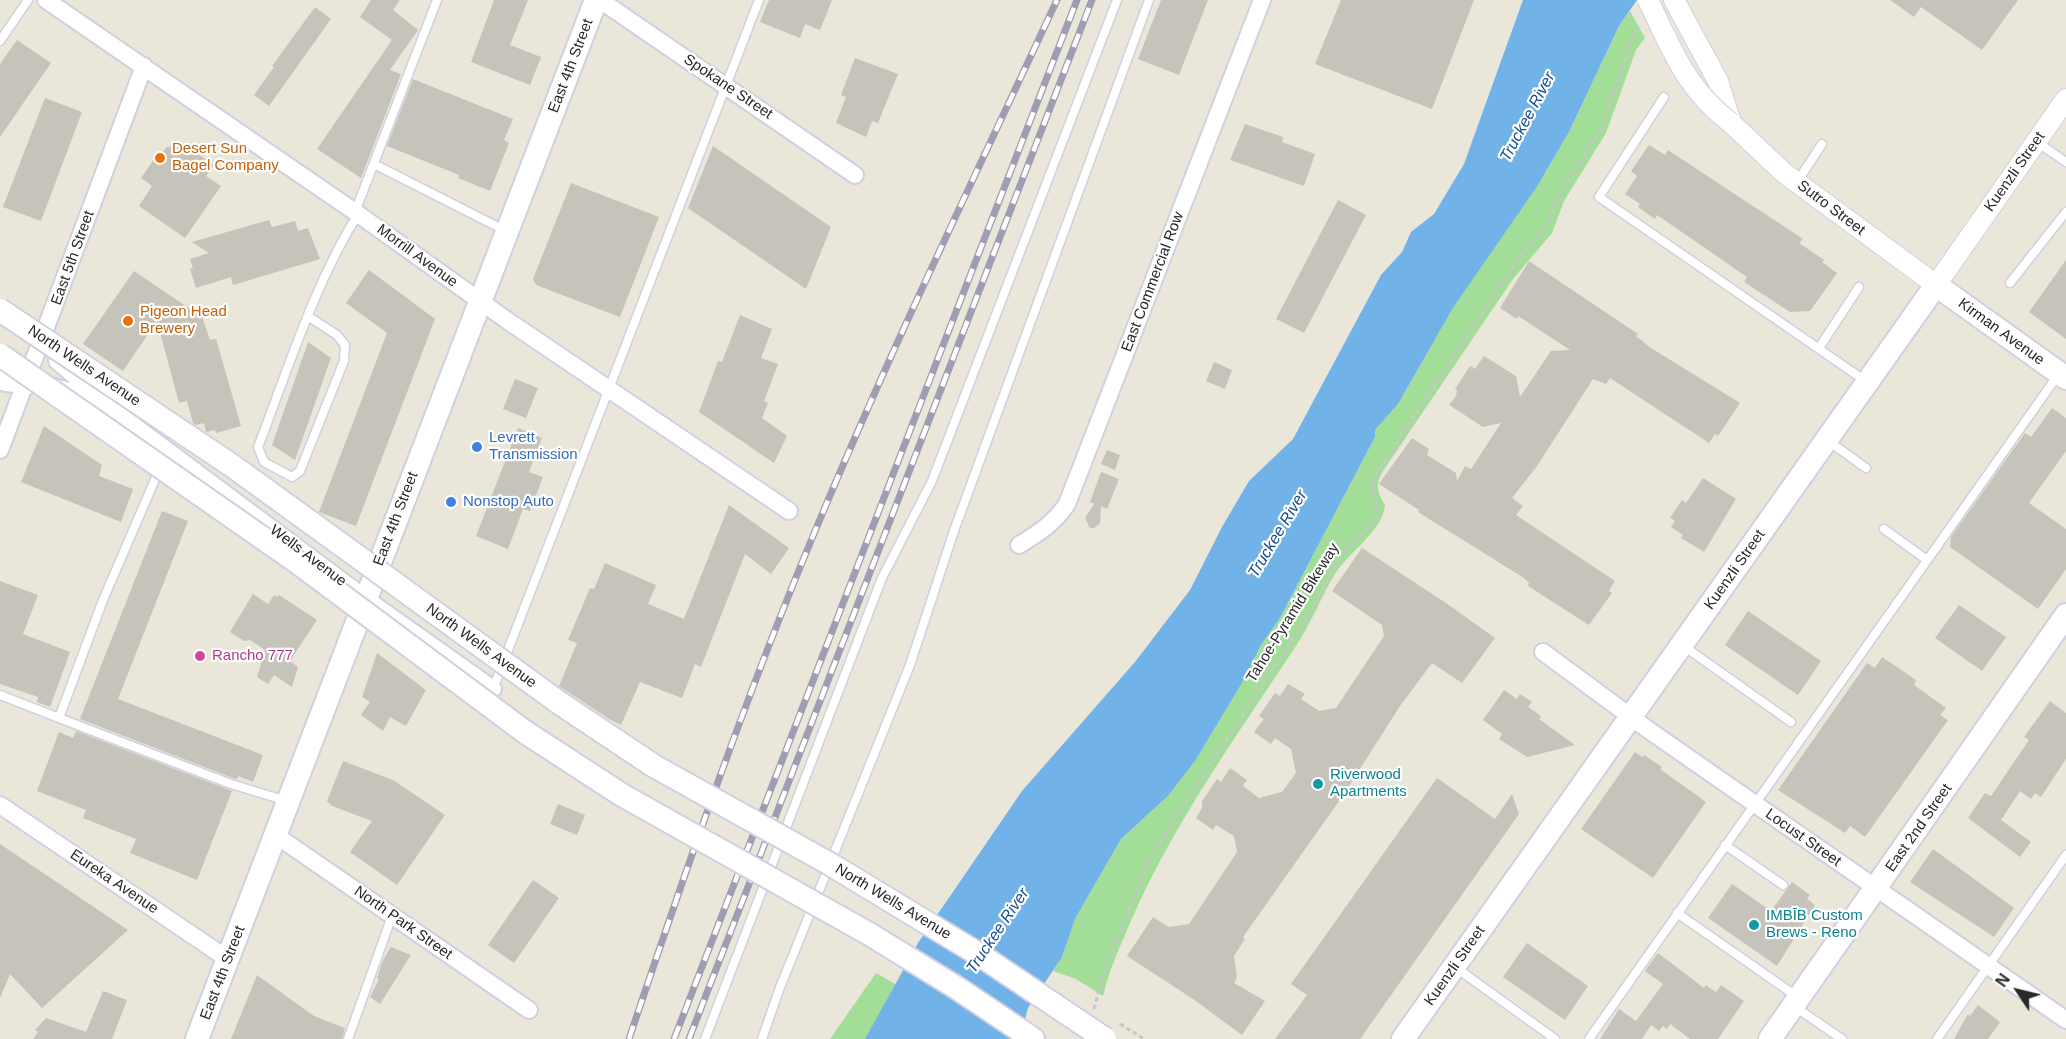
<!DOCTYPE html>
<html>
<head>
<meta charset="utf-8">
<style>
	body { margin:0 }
	#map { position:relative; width:2066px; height:1039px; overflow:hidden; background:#eae6da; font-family:Helvetica,sans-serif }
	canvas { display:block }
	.north { position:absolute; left:1988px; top:961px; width:60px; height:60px; -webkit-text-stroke:4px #fff; paint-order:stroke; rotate:305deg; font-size:16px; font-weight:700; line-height:24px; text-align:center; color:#282828 }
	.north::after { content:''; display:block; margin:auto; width:21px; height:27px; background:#282828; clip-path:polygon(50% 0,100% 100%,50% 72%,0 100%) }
</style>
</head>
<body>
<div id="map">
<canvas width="2066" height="1039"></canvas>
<div class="north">N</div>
</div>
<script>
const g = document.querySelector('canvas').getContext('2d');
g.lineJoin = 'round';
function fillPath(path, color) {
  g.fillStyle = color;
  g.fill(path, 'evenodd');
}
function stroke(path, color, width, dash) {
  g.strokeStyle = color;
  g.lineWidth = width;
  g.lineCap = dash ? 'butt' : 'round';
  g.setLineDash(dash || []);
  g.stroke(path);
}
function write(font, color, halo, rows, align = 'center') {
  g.font = font + ' Helvetica,sans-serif';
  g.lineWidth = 4.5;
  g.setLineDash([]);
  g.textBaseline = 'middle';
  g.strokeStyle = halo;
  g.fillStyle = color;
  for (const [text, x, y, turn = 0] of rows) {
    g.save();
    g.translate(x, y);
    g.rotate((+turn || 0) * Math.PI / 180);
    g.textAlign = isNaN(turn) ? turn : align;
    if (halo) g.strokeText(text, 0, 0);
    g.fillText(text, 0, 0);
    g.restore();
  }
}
const green = new Path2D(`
	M 1630,11 L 1645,38 L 1636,50 L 1606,133 L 1564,201 L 1552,233 L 1513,279 L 1383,471 C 1375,485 1377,491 1385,505 C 1383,531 1347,553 1333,577 C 1321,598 1312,621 1299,641 C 1239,733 1174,822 1130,923 C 1120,947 1109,970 1103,996 L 1076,979 L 1053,971 L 1062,957 L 1075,919 L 1121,839 L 1168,796 L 1195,761 L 1242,683 L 1261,645 L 1280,618 L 1375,437 L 1375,430 L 1398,404 L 1453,308 L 1543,177 L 1569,132 L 1619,26 Z
	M 876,973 L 895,984 L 869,1035 L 865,1039 L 830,1039 Z`);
const water = new Path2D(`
	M 1523,0 L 1637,0 L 1619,26 L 1569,132 L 1538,185 L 1453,308 L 1398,404 L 1375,430 L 1375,437 L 1280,618 L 1261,645 L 1242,683 L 1195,761 L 1168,796 L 1121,839 L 1075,919 L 1062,957 L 1028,1008 L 1023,1026 L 1015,1039 L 865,1039 L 918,943 L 1022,791 L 1135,662 L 1190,590 L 1222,527 L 1249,481 L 1293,439 L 1381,275 L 1402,252 L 1411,232 L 1434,214 L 1464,164 Z`);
const building = new Path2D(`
	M 371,0 L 400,0 L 393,10 L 418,30 L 390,70 L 401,74 L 361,178 L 317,149 L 392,40 L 360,17 Z
	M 494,0 L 528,0 L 510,45 L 541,57 L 530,85 L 471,62 Z
	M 769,0 L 832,0 L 820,30 L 805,24 L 800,38 L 760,22 Z
	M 1161,0 L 1208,0 L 1179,75 L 1138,59 Z
	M 1341,0 L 1474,0 L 1432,109 L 1315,64 Z
	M 1890,0 L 2018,0 L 1982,50 L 1921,7 L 1914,17 Z
	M 315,7 L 331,19 L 269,106 L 254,95 L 274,67 L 272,66 Z
	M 17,40 L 51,63 L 0,137 L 0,64 Z
	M 855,58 L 898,74 L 878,123 L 872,121 L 866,137 L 836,123 L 846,97 L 841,95 Z
	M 413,79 L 513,119 L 504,140 L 509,143 L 490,191 L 458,178 L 459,175 L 387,146 Z
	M 45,98 L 82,112 L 41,221 L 3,207 Z
	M 1245,124 L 1283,137 L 1282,142 L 1315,154 L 1304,186 L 1230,160 Z
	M 182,143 L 214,165 L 206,176 L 221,186 L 185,238 L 139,206 L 152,186 L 141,178 L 157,155 L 159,156 L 167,147 L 180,146 Z
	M 1649,145 L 1665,155 L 1668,150 L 1803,239 L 1799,243 L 1824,260 L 1822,262 L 1837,273 L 1810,311 L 1790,312 L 1744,282 L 1747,277 L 1657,215 L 1655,219 L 1638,207 L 1640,204 L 1625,194 L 1637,176 L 1631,171 Z
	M 713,146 L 831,227 L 806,289 L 688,208 Z
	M 571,183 L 659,217 L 620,317 L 536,285 L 533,279 Z
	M 1338,200 L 1366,215 L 1304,333 L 1276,319 Z
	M 269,220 L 272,227 L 295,221 L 298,231 L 308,228 L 320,259 L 233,285 L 231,277 L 196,288 L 190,269 L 193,268 L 190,259 L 209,253 L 192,242 Z
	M 2066,260 L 2066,339 L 2029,312 Z
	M 1529,261 L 1638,334 L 1636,336 L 1651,348 L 1740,403 L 1718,436 L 1715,434 L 1709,443 L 1610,378 L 1606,384 L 1593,379 L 1537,466 L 1512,498 L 1523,506 L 1516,515 L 1615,581 L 1609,591 L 1612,593 L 1589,625 L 1528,586 L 1529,583 L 1524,578 L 1418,512 L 1419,510 L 1379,484 L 1412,438 L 1429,449 L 1427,455 L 1456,473 L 1457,481 L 1465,466 L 1471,469 L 1501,423 L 1483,427 L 1449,405 L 1456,396 L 1457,390 L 1455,389 L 1470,366 L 1475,369 L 1484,356 L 1516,376 L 1520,397 L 1551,351 L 1570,350 L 1518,316 L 1517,319 L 1500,308 Z
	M 369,270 L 435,319 L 356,526 L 319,512 L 387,333 L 346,303 Z
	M 134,271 L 202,317 L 210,340 L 216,339 L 241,426 L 216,433 L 215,430 L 206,432 L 204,423 L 196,425 L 193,423 L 187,401 L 179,403 L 157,321 L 123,371 L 83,344 Z
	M 740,315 L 772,329 L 761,358 L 778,364 L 764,401 L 768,403 L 762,418 L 787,436 L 774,463 L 699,412 L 718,361 L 722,362 Z
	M 308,342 L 331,358 L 295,460 L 272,445 Z
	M 1214,362 L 1232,370 L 1225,389 L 1206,381 Z
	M 515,379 L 538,388 L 526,418 L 503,409 Z
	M 2052,408 L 2066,418 L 2066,451 L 2029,503 L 2066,529 L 2066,569 L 2038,609 L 1950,547 L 1951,537 L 2025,433 L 2031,437 Z
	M 44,426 L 102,465 L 99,476 L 133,489 L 121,522 L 21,482 Z
	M 518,428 L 542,438 L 529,472 L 543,477 L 530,511 L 523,509 L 508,549 L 476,536 Z
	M 1107,450 L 1120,455 L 1115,470 L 1101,464 Z
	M 1101,472 L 1119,479 L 1107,509 L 1101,506 L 1100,523 L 1094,528 L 1090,528 L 1085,518 L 1094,504 L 1090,502 Z
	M 1703,478 L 1736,499 L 1704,552 L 1681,538 L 1683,535 L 1671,527 L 1675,521 L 1670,518 L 1682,500 L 1686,503 Z
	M 729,505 L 789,548 L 771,574 L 745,554 L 701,667 L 695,664 L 682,698 L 640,682 L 621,725 L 609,719 L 559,686 L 577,643 L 568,640 L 590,588 L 594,589 L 605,563 L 656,585 L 648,604 L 684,619 Z
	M 162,511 L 188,521 L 118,699 L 263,755 L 253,782 L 238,776 L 237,779 L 233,778 L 80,719 Z
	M 1362,548 L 1446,603 L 1495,638 L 1462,683 L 1432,663 L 1400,706 L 1344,794 L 1243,937 L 1245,939 L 1234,956 L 1237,977 L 1234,983 L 1265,1001 L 1242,1035 L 1193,999 L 1127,956 L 1153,917 L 1169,927 L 1189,924 L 1237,852 L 1234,836 L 1216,825 L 1213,830 L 1196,818 L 1202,808 L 1202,801 L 1217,779 L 1221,782 L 1230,768 L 1247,780 L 1243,786 L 1259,798 L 1282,792 L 1296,773 L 1291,749 L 1275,738 L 1271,744 L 1254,732 L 1264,719 L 1259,716 L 1275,693 L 1280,696 L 1288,684 L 1305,694 L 1301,699 L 1319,711 L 1336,708 L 1384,636 L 1382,625 L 1332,591 Z
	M 0,581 L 38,595 L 23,634 L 70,652 L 50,707 L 37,702 L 38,697 L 0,684 Z
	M 253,594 L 268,604 L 274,595 L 277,597 L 279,595 L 317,620 L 290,661 L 298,667 L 292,687 L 274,675 L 268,684 L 257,677 L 265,650 L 250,640 L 244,641 L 230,632 Z
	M 1959,605 L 2006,637 L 1982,671 L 1935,638 Z
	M 1748,611 L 1821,661 L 1798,695 L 1725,645 Z
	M 377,653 L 426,690 L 406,726 L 390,717 L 383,731 L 361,715 L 370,702 L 362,697 Z
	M 1882,657 L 1916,680 L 1914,685 L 1946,708 L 1940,715 L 1948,720 L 1865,837 L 1850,826 L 1845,833 L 1778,790 L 1867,663 L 1875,668 Z
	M 1504,690 L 1517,699 L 1520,694 L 1532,702 L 1528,707 L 1541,716 L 1539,719 L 1575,745 L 1527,757 L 1499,739 L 1502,734 L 1483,720 Z
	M 2050,701 L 2066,713 L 2066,759 L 2041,797 L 2035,793 L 2031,799 L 2020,791 L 2001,820 L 2031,842 L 2020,857 L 1968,818 L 1985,793 L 1991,796 L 2029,740 L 2024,737 Z
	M 76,731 L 232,791 L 197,880 L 130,853 L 136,839 L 83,818 L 86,810 L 37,791 L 59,732 L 73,738 Z
	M 1635,752 L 1642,757 L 1644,755 L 1662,767 L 1660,769 L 1706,802 L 1653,878 L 1581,829 Z
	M 343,761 L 393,780 L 445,815 L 397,885 L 350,852 L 372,821 L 332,806 L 327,801 Z
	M 1437,778 L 1495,819 L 1512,794 L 1519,814 L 1360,1039 L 1275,1039 L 1307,995 L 1291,984 Z
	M 558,804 L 585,815 L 577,835 L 550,824 Z
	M 0,844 L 128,930 L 42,1008 L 10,974 L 0,998 Z
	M 1933,849 L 2014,908 L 1994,937 L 1910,882 Z
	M 533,880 L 559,898 L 514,963 L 488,945 Z
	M 1792,882 L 1810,895 L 1807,899 L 1815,905 L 1777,966 L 1708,918 L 1732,884 L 1771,911 Z
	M 1527,943 L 1588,986 L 1565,1020 L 1503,977 Z
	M 391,947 L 411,955 L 380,1004 L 370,997 L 379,979 L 377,978 L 383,960 Z
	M 1658,953 L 1704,988 L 1706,985 L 1716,992 L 1721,985 L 1744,1001 L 1718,1039 L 1690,1039 L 1670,1024 L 1667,1029 L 1663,1026 L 1659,1031 L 1651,1025 L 1642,1039 L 1600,1039 L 1619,1009 L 1636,1021 L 1663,984 L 1645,971 Z
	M 257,975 L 314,1016 L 345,1028 L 342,1039 L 231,1039 Z
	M 103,991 L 127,1000 L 112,1039 L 33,1039 L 38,1032 L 35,1030 L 46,1018 L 86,1032 Z
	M 1978,1005 L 2000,1022 L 1988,1039 L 1954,1039 L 1968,1014 L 1970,1016 Z`);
const path = new Path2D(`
	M 1094,1009 L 1104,970 L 1153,852 L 1316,603 L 1341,553 L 1377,519 C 1378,504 1371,494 1374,478 L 1519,257 L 1547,226 L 1560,192 L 1600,131 L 1633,36 L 1640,26
	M 1120,1024 L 1144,1039`);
const service = new Path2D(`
	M 0,41 L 28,0
	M 1664,97 L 1599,197 L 1867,382
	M 2037,142 L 2066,162
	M 374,164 L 506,231
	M 1797,182 L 1822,144
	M 355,212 L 437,0
	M 2010,283 L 2066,212
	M 309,317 L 337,335 L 345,345 L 344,361 L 300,471 L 292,477 L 264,462 L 258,447 C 288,369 314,285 358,214
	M 1819,348 L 1859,287
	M 1827,440 L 1866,468
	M 160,468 L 103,600 L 59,718 L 231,784 L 287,801
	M 1884,529 L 1927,560
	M 1682,645 L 1791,722
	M 493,689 L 759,0
	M 0,695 L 59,718
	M 1725,845 L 1783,885
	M 1677,913 L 1799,998
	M 1455,967 L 1555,1039
	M 1795,1007 L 1842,1039
	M 348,1039 L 392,916
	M 705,1039 L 882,578 L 932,481 L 1117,0
	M 762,1039 L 779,990 L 910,665 L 955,528 L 1149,0
	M 1589,1039 L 2058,375
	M 1937,1039 L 2066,855`);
const minor = new Path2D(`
	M 46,0 L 358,214 L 508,321 L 789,511
	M 600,0 L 855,175
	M 57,361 L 125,419 L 366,599 L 493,689
	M 50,386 L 84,395 L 99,403
	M 0,450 L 144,66
	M 1019,545 C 1039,533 1054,523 1067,504 L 1262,0
	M 1543,652 L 1650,731 L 2066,1020
	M 0,805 L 229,960
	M 277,836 L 529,1010`);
const tertiary = new Path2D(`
	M 1674,0 L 1718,81 L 1731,123 L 1784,173 L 1936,285 L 2066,99`);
const secondary = new Path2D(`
	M 0,379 L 27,383
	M 957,988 L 1033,1039
	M 197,1039 L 596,0
	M 1403,1039 L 1936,285 L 2066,378
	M 1770,1039 L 2066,615`);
const rail = new Path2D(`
	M 629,1039 C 687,866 747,693 818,524 C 892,347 976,174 1057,0
	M 674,1039 L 1077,0
	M 689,1039 L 1092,0`);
const tertiaryBridge = new Path2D(`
	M 1648,0 C 1672,50 1686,89 1731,123`);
const secondaryBridge = new Path2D(`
	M 0,310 L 234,467 L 561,704 L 654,766 L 830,864 L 980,955 L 1105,1039
	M 0,355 L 297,562 L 525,732 L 622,795 L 871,935 L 957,988`);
const markers = [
	[160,158,6,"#e8710a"],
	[128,321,6,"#e8710a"],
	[477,447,6,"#3f7fe0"],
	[451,502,6,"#3f7fe0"],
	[200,656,6,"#d1479c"],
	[1318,784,6,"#0f9aa8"],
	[1754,925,6,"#0f9aa8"]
];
const streetNames = [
	["East 4th Street",571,66,-69],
	["Spokane Street",728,87,34],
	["Kuenzli Street",2015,172,-55],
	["Sutro Street",1831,208,37],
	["Morrill Avenue",417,256,36],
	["East 5th Street",73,258,-70],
	["East Commercial Row",1153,282,-69],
	["Kirman Avenue",2001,332,36],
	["North Wells Avenue",84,366,34],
	["East 4th Street",396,519,-69],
	["Wells Avenue",308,556,37],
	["Kuenzli Street",1735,570,-55],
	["Tahoe-Pyramid Bikeway",1293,613,-58],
	["North Wells Avenue",481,646,36],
	["East 2nd Street",1919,828,-55],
	["Locust Street",1803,838,35],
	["Eureka Avenue",114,882,34],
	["North Wells Avenue",893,902,31],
	["North Park Street",403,923,35],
	["Kuenzli Street",1455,966,-55],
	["East 4th Street",223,973,-69]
];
const foodNames = [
	["Desert Sun",172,149],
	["Bagel Company",172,166],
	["Pigeon Head",140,312],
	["Brewery",140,329]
];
const shopNames = [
	["Levrett",489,438],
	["Transmission",489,455],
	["Nonstop Auto",463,502]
];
const hotelNames = [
	["Rancho 777",212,656]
];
const cultureNames = [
	["Riverwood",1330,775],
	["Apartments",1330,792],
	["IMBĪB Custom",1766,916],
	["Brews - Reno",1766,933]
];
const waterNames = [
	["Truckee River",1528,117,-62],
	["Truckee River",1278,534,-59],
	["Truckee River",998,931,-56]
];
fillPath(green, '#a3de99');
fillPath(water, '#71b2e8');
fillPath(building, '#c5c3ba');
stroke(service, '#d0d0e0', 11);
stroke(minor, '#d0d0e0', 20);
stroke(tertiary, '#d0d0e0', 22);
stroke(secondary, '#d0d0e0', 26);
stroke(path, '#c7c7c7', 3, [4.5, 3]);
stroke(service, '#fff', 8);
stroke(minor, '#fff', 16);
stroke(tertiary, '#fff', 20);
stroke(secondary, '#fff', 22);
stroke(rail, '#9e9db2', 7);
stroke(rail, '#fff', 4.5, [14]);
stroke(tertiaryBridge, '#d0d0e0', 22, []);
stroke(secondaryBridge, '#d0d0e0', 26, []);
stroke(tertiaryBridge, '#fff', 20);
stroke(secondaryBridge, '#fff', 22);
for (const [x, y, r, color] of markers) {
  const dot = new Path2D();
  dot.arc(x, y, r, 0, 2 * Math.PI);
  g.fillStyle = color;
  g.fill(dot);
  stroke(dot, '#fff', 2);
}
write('15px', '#282828', '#fff', streetNames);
write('15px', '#c56008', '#fff', foodNames, 'left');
write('15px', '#366cbe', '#fff', shopNames, 'left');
write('15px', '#b23c85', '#fff', hotelNames, 'left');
write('15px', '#0d838f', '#fff', cultureNames, 'left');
write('italic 16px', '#134e91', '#fff', waterNames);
</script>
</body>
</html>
